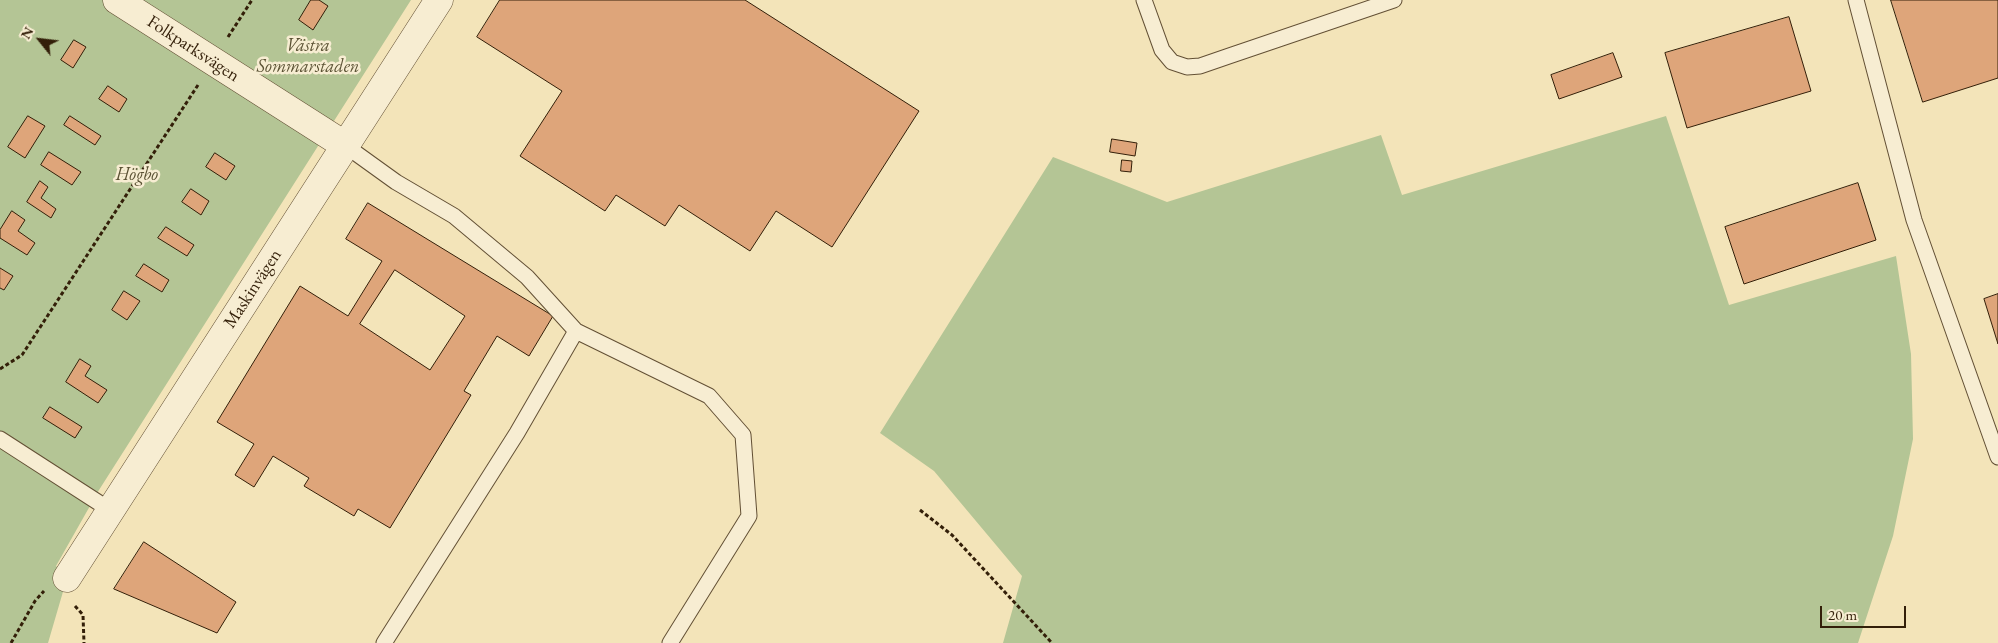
<!DOCTYPE html>
<meta charset="utf-8">
<style>
body{margin:0}
#map{position:relative;width:1998px;height:643px;overflow:hidden;background:#f3e4b9;font-family:"EB Garamond",serif}
canvas{display:block}
.north{position:absolute;left:15px;top:15px;width:50px;height:50px;-webkit-text-stroke:4px #f7edd2;paint-order:stroke;rotate:299deg;font-size:14px;font-weight:700;line-height:20px;text-align:center;color:#331f09}
.north::after{content:'';display:block;margin:auto;width:18px;height:22px;background:#331f09;clip-path:polygon(50% 0,100% 100%,50% 72%,0 100%)}
.scale{position:absolute;left:1820px;top:606px;width:86px;height:22px;box-sizing:border-box;border:2px solid #331f09;border-top:0;padding-left:6px;font-size:15px;line-height:18px;white-space:nowrap;color:#331f09;-webkit-text-stroke:4px #f7edd2;paint-order:stroke}
</style>
<div id="map">
<canvas width="1998" height="643"></canvas>
<div class="north">N</div>
<div class="scale">20 m</div>
</div>
<script>
const ctx = document.querySelector('canvas').getContext('2d');
ctx.lineJoin = 'round';
function paint(path, color) { ctx.fillStyle = color; ctx.fill(path, 'evenodd'); }
function strokePath(path, color, width, dash) { ctx.strokeStyle = color; ctx.lineWidth = width; ctx.lineCap = dash ? 'butt' : 'round'; ctx.setLineDash(dash || []); ctx.stroke(path); }
function drawText(font, color, halo, rows, align = 'center') {
  ctx.font = font + ' "EB Garamond",serif'; ctx.lineWidth = 5; ctx.setLineDash([]); ctx.textBaseline = 'middle'; ctx.strokeStyle = halo; ctx.fillStyle = color; for (const [text, x, y, turn = 0] of rows) {
    ctx.save(); ctx.translate(x, y); ctx.rotate((+turn || 0) * Math.PI / 180); ctx.textAlign = isNaN(turn) ? turn : align; if (halo) ctx.strokeText(text, 0, 0); ctx.fillText(text, 0, 0); ctx.restore();
  }
}
paint(new Path2D(`
 M0 0H411L99 490 56 566 67 578 48 643H0Z
 M1666 116 1729 305 1896 256 1911 354 1913 439 1893 536 1858 643H1003L1022 576 934 471 880 433 1053 157 1167 202 1381 135 1402 195Z`), '#b4c595');
const building = new Path2D(`
 M311 0H319L328 6 313 30 299 20Z
 M500 0H745L919 111 832 247 776 211 750 251 679 205 665 226 616 195 605 211 520 156 562 91 477 37Z
 M1891 0H1998V78L1923 102Z
 M1789 17 1811 91 1687 128 1665 53Z
 M74 40 86 47 73 68 61 60Z
 M1613 53 1622 77 1559 99 1551 75Z
 M108 86 127 99 119 112 99 99Z
 M28 116 45 126 25 158 8 147Z
 M70 116 101 136 95 145 64 125Z
 M1112 139 1137 143 1135 156 1110 152Z
 M49 152 81 172 72 185 41 165Z
 M215 153 235 166 226 180 206 167Z
 M1122 160 1132 161 1131 172 1121 171Z
 M40 181 48 187 41 198 56 209 51 218 27 202Z
 M1858 183 1876 240 1744 284 1725 227Z
 M191 189 209 201 201 215 182 202Z
 M368 203 553 316 529 356 497 336 464 391 471 395 390 528 358 509 354 516 304 486 309 478 273 456 254 487 235 475 254 444 217 422 300 286 348 316 382 261 346 239ZM395 270 465 316 430 370 360 324Z
 M12 211 25 220 18 231 35 243 27 255 0 238V230Z
 M166 227 194 245 187 256 158 238Z
 M144 264 169 280 162 292 136 276Z
 M0 268 13 276 4 290 0 288Z
 M124 291 140 301 127 320 112 310Z
 M1998 294V344L1984 299Z
 M80 359 91 366 85 376 107 390 98 403 66 382Z
 M50 407 82 427 75 438 43 418Z
 M144 542 236 602 217 633 114 589Z`);
paint(building, '#dea57a');
strokePath(building, '#331f09', 1);
const service = new Path2D(`
 M1144 0 1162 50 1172 62 1187 67 1200 66 1229 56 1394 0
 M1856 0 1914 220 1998 457
 M346 146 396 182 454 216 527 277 576 331 709 396 743 435 749 516 670 643
 M0 439 110 510
 M384 643 517 433 576 331`);
const minor = new Path2D(`
 M117 0 346 146
 M67 578 439 0`);
strokePath(service, '#635035', 17);
strokePath(minor, '#635035', 29);
strokePath(new Path2D(`
 M228 37 252 0
 M0 369 22 355 198 85
 M920 510 952 535 1052 643
 M75 606 83 615 84 643
 M11 643 35 601 44 591`), '#331f09', 3, [4, 2.5]);
strokePath(service, '#f7edd2', 15);
strokePath(minor, '#f7edd2', 28);
drawText('italic 18px', '#5a5133', '#f7edd2', [
 ["Västra",308,46],
 ["Sommarstaden",308,67],
 ["Högbo",137,175]
]);
drawText('18px', '#331f09', '#f7edd2', [
 ["Folkparksvägen",193,49,33],
 ["Maskinvägen",253,289,-57]
]);
</script>
